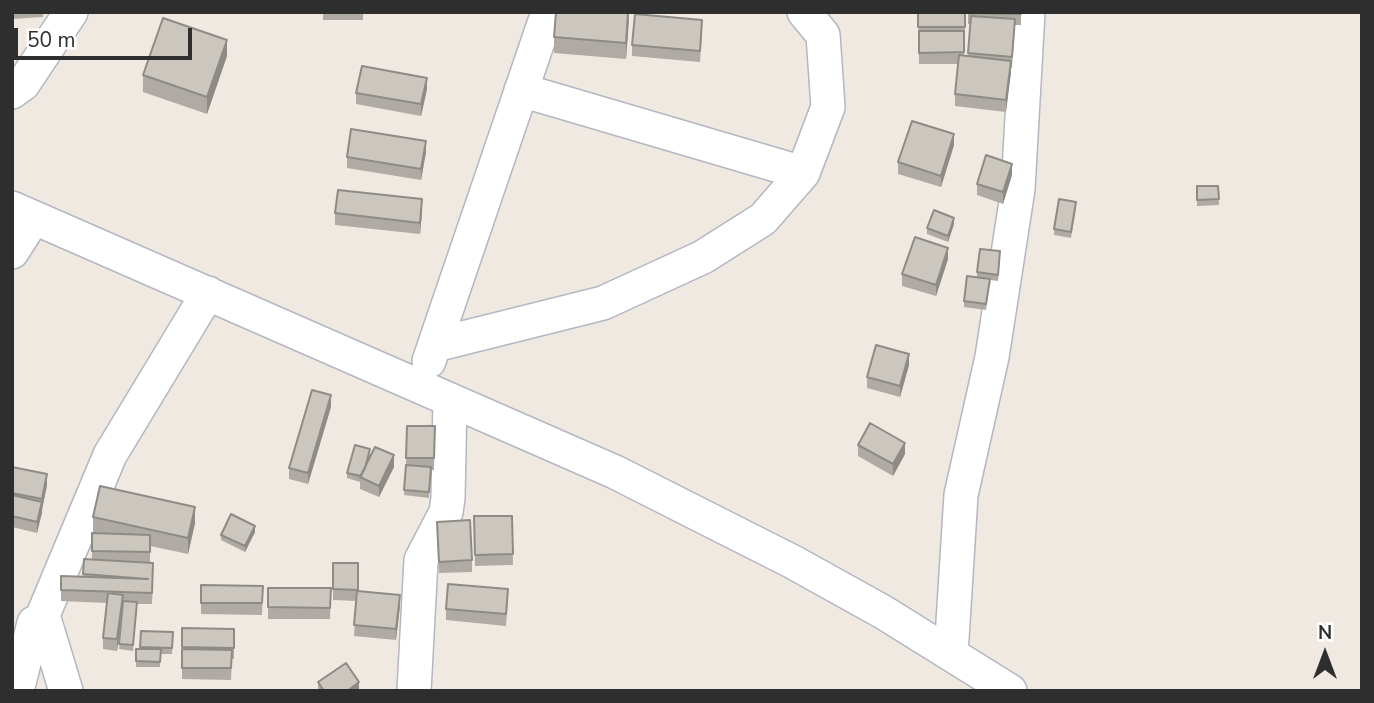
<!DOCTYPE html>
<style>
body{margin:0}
#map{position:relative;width:1374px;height:703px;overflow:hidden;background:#efe9e1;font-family:"Nunito Sans",sans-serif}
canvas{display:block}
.frame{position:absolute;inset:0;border:14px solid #2e2e2e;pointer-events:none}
.north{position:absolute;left:1290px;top:619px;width:70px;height:70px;-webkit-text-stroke:5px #fff;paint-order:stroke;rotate:0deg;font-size:19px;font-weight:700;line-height:28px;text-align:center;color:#2e2e2e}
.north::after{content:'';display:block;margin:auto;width:24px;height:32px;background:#2e2e2e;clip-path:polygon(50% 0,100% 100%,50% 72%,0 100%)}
.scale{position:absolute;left:14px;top:28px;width:178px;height:32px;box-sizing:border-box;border:4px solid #2e2e2e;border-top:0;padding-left:9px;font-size:21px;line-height:24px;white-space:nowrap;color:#2e2e2e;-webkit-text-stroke:5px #fff;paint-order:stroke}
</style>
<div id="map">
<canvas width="1374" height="703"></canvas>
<div class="frame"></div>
<div class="north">N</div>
<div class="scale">50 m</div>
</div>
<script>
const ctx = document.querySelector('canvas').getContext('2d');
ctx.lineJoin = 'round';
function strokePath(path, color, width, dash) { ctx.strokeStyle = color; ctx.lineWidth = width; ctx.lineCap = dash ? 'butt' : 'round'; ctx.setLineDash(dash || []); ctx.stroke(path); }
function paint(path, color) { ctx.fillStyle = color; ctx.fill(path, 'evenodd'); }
const minor = new Path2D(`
 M521 90 803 173
 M12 92 23 84 71 12
 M12 208 615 472 793 562 883 612 1010 691
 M12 252 33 219
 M435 345 603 303 703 257 763 219 803 173 828 107 823 35 804 12
 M429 361 548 12
 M951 654 961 495 992 357 1018 189 1028 12
 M17 691 34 623
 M66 691 43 615 110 455 208 293
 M414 691 421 560 446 512 448 498 450 400`);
strokePath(minor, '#b4b7c1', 36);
strokePath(minor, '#fff', 33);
paint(new Path2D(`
 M12 12H43V17L12 19Z
 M323 12H363V20H323Z
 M629 12 626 59 554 53V37Z
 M918 12H965V38H964V56H968L970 24H968V12H1021V25H1015L1012 68H1011L1006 112 955 106V94L958 64H919Z
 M702 32 700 62 632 56V45Z
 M227 56 207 114 143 92V75Z
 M427 89 421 116 356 104V93Z
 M954 145 941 187 898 174V162Z
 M426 152 421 180 347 168V157Z
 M1012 175 1003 204 977 195V184Z
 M1197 186H1218L1219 205 1197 206Z
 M1076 208 1071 238 1054 235V229Z
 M422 211 420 234 335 225V213Z
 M954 224 948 242 927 234V228Z
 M1000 257 998 281 990 280 986 310 964 307V301L977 278V272Z
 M948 259 936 296 902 286V274Z
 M909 365 900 397 867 388V377Z
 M331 407 308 484 289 479V468Z
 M407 426H435L434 470H431L429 498 404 495 406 465Z
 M858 445 905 454 893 476 858 456Z
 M370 454 368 461 394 467 379 497 360 489V482L347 478V473Z
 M12 467 47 485 37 533 12 527Z
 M474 516H512L513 565 475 566Z
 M93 517 195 523 188 554 150 546V563L153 574 152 604H137L133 651 119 649 123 603 117 651 103 649V638L107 603 61 601V576L83 577 84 559H92V533L96 534 93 533Z
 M255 532 245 552 221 540V535Z
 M437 533 472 560V572L439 573Z
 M333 563H358V591L400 606 396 640 354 636 356 601 333 600Z
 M201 585 263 586 262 615 201 614Z
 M268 588H331L330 619H268Z
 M508 600 506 626 446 620V609Z
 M182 628 234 629V659H232L231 680 182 679Z
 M141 631 173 632 172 654H160V667H136V649H140Z
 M318 682 359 691H318Z`), '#afaba4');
paint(new Path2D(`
 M628 12 629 21 626 59V43Z
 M227 40V56L207 114V97Z
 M1011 61V73L1006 112V100Z
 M427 78V89L421 116V104Z
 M954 134V145L941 187V176Z
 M426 141V152L421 180V169Z
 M1012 164V175L1003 204V192Z
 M422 199V211L420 234V223Z
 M954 218V224L948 242V236Z
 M948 248V259L936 296V285Z
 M909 354V365L900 397V386Z
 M331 395V407L308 484V473Z
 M905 443V454L893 476V464Z
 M394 455V467L379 497V486Z
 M47 474V485L42 510V499Z
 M42 502V513L37 533V522Z
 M195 507V523L188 554V538Z
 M255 526V532L245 552V546Z
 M123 595V606L117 651V639Z
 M400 595V606L396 640V629Z
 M359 682V691H347Z`), '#8e8b86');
const building = new Path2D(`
 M556 12H628L626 43 554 37Z
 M918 12H965V27H918Z
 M968 12H1021V14L968 13Z
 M635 14 702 20 700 51 632 45Z
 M971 16 1015 19 1012 57 968 53Z
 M163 18 227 40 207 97 143 75Z
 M919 31H964V52L919 53Z
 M959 55 1011 61 1006 100 955 94Z
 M362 66 427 78 421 104 356 93Z
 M912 121 954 134 941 176 898 162Z
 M351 129 426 141 421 169 347 157Z
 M986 155 1012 164 1003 192 977 184Z
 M1197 186H1218L1219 199 1197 200Z
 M338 190 422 199 420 223 335 213Z
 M1059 199 1076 202 1071 232 1054 229Z
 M934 210 954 218 948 236 927 228Z
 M915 237 948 248 936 285 902 274Z
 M980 249 1000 251 998 275 977 272Z
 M967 276 990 279 986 304 964 301Z
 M876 345 909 354 900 386 867 377Z
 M312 390 331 395 308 473 289 468Z
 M870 423 905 443 893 464 858 445Z
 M407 426H435L434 458H406Z
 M355 445 370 449 365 468 361 476 347 473Z
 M375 447 394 455 379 486 360 477Z
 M406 465 431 467 429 492 404 490Z
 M12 467 47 474 42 499 12 493Z
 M100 486 195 507 188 538 93 517Z
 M12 495 42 502 37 522 12 516Z
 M231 514 255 526 245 546 221 535Z
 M474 516H512L513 554 475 555Z
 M470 520 472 560 439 562 437 522Z
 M92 533 150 535V552L92 551Z
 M84 559 153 563 152 593 61 590V576L148 579 83 574Z
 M333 563H358V590L333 589Z
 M448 584 508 589 506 614 446 609Z
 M201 585 263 586 262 603H201Z
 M268 588H331L330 608 268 607Z
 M357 591 400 595 396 629 354 625Z
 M108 593 123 595 117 639 103 638Z
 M123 601 137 602 133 645 119 644Z
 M182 628 234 629V648L182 647Z
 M141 631 173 632 172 648 140 647Z
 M136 649H161L160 662 136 661Z
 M182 649 232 650 231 668H182Z
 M346 663 359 682 347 691H324L318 682Z`);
paint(building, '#cbc7bf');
strokePath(building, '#8e8b86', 2);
</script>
